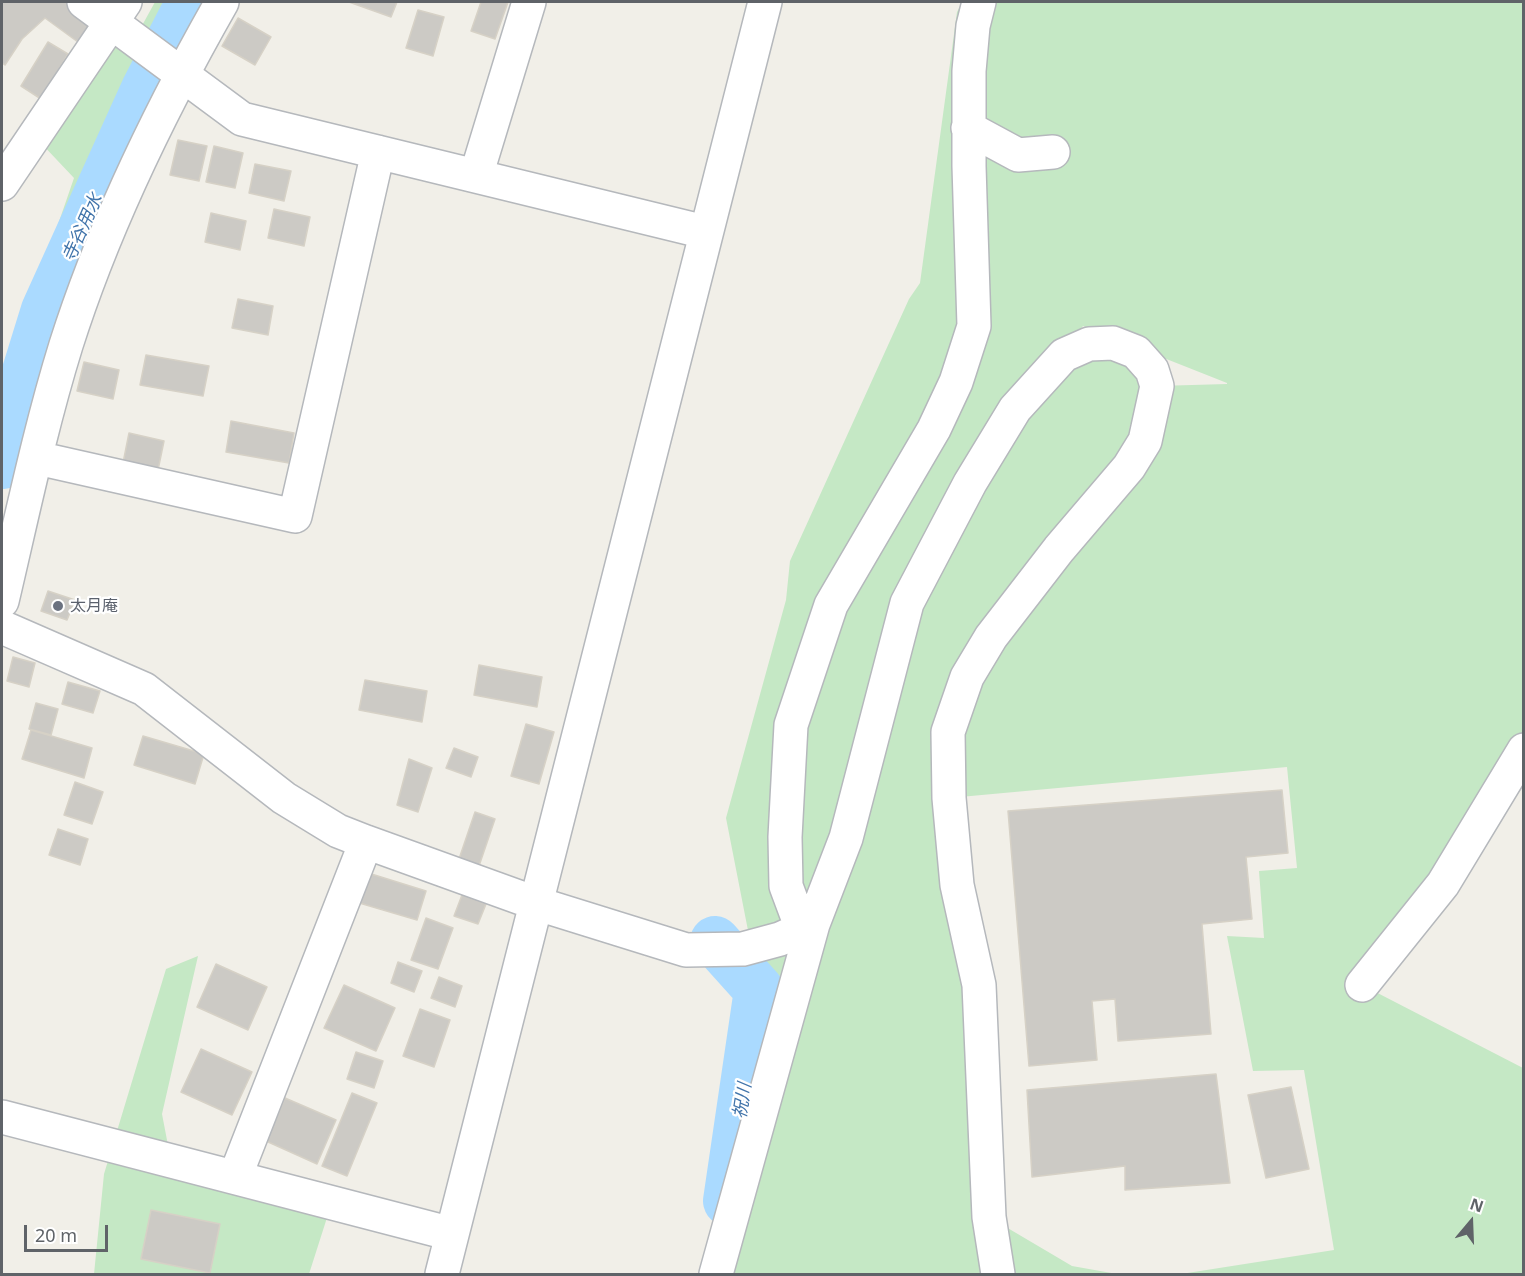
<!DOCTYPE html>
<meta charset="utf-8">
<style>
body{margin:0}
#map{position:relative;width:1525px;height:1276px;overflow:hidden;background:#f1efe8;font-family:"Noto Sans",sans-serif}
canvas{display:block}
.frame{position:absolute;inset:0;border:3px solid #5f6368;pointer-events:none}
.north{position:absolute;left:1441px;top:1192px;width:60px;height:60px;-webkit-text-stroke:4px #fff;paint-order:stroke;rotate:19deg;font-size:16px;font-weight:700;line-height:24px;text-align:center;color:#5f6368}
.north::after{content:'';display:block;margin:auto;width:21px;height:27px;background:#5f6368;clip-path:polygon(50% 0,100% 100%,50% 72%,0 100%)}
.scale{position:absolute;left:24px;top:1225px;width:84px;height:27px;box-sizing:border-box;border:3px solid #5f6368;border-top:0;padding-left:8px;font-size:18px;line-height:21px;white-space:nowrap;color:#5f6368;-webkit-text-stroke:4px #fff;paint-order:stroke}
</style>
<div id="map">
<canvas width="1525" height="1276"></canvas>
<div class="frame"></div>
<div class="north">N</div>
<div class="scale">20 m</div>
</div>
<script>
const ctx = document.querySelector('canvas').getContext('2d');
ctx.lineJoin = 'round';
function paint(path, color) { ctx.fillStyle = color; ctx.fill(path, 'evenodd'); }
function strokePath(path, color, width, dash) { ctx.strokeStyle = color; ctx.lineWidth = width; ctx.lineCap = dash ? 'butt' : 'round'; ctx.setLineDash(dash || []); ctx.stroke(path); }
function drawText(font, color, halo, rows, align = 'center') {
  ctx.font = font + ' "Noto Sans","Noto Sans JP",sans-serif'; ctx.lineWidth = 4.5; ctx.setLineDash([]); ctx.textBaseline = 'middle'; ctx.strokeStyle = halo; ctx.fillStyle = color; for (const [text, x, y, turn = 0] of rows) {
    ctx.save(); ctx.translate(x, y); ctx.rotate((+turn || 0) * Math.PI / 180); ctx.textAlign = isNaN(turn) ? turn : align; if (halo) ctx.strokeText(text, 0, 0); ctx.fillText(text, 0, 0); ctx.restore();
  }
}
paint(new Path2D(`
 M155 2H206L178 55 24 431 2 427V387L74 178 39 141 116 26 139 31Z
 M962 2H1523V747L1362 985 1523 1068V1274H1181L1334 1250 1304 1070 1253 1071 1227 936 1264 938 1259 871 1297 868 1287 767 949 798 989 1217 1072 1266 1117 1274H710L726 1213 762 1002 726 818 786 600 790 561 909 299 920 283 957 12ZM1083 326 1227 383V384L1157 386 1129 429 1152 370 1089 344 1039 382Z
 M198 956 162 1114 171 1161 332 1202 309 1274H94L104 1174 166 969Z`), '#c5e8c5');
strokePath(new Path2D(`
 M2 464 16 407 46 310 146 89 191 2
 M715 941 759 990 728 1201`), '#aadaff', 50);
const building = new Path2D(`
 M2 2H77L104 19 82 45 45 18 22 39 5 65 2 63Z
 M349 2H397L391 17Z
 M481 2H508L495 39 471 31Z
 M418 10 444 17 433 56 406 48Z
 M238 18 271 37 255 65 222 46Z
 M48 42 68 54 41 99 21 86Z
 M178 140 207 146 199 181 170 175Z
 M214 146 243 153 235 188 206 182Z
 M255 164 291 171 284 201 249 193Z
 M274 209 310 217 304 246 268 238Z
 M211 213 246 221 240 250 205 242Z
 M238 299 273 306 268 335 232 328Z
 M146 355 209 366 203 396 140 385Z
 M84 362 119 370 113 399 77 391Z
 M231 421 294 433 289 463 226 452Z
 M129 433 164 441 158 470 123 463Z
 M48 591 75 600 67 620 41 611Z
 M13 657 35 663 29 687 7 681Z
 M479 665 542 677 537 707 474 695Z
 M365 680 427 691 422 722 359 710Z
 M68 682 100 691 93 713 62 704Z
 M36 703 58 709 51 735 29 729Z
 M526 724 554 732 539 784 511 776Z
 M31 730 92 748 84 778 22 759Z
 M143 736 204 754 195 784 134 765Z
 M454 748 478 757 471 777 446 768Z
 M409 759 432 768 418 812 397 805Z
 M75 782 103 792 92 824 64 815Z
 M1282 790 1288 853 1246 857 1252 919 1202 924 1211 1034 1118 1041 1115 999 1092 1001 1097 1060 1029 1066 1008 811Z
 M475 812 495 819 479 866 459 859Z
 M58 829 88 839 80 865 49 855Z
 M365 872 426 891 417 920 356 902Z
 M462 895 486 904 478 924 454 916Z
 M426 918 453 928 438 969 411 960Z
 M398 962 422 971 414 992 391 983Z
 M216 964 267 987 248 1030 197 1007Z
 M439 977 462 986 455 1007 431 998Z
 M344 985 395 1008 376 1051 324 1028Z
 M420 1009 450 1020 434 1067 403 1056Z
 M201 1049 252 1072 232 1115 181 1092Z
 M356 1052 383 1061 374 1088 347 1079Z
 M1216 1074 1230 1183 1125 1190V1166L1032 1177 1027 1090Z
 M1291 1087 1309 1169 1266 1178 1248 1095Z
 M352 1093 377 1103 347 1176 322 1166Z
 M285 1098 336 1120 317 1164 266 1141Z
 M151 1210 220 1224 210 1273 141 1259Z`);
paint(building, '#cccac5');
strokePath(building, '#d6d1c6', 1.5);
const minor = new Path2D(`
 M84 2 242 119 705 232
 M968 128 1018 155 1053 152
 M476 176 529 2
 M2 184 125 2
 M37 458 295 516 378 152
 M2 601C22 516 40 429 66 345 104 225 160 111 222 2
 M2 627 144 689 284 798 338 831 366 842 535 903 686 950 743 949 780 939 813 924
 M802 929 786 886 785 837 791 725 831 605 934 429 956 382 974 326 969 166V71L973 26 979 2
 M1362 985 1443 884 1524 750
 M2 1117 452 1234
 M235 1177 366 842
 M442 1274 765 2
 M716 1274 813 924 846 838 907 603 970 483 1015 409 1064 355 1089 344 1113 343 1136 352 1152 370 1157 386 1145 441 1129 467 1059 549 991 637 967 677 948 732 949 798 957 885 979 985 989 1217 998 1274`);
strokePath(minor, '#b5b8bc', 36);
strokePath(minor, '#fff', 33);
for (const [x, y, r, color] of [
 [58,606,6,"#6b7280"]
]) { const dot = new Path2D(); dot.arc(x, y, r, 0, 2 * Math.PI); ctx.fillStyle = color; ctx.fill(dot); strokePath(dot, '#fff', 2); }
drawText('16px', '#5b616d', '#fff', [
 ["太月庵",70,606]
], 'left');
drawText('italic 18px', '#4174aa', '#fff', [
 ["寺谷用水",83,228,-66],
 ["祝川",743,1101,-81]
]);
</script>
